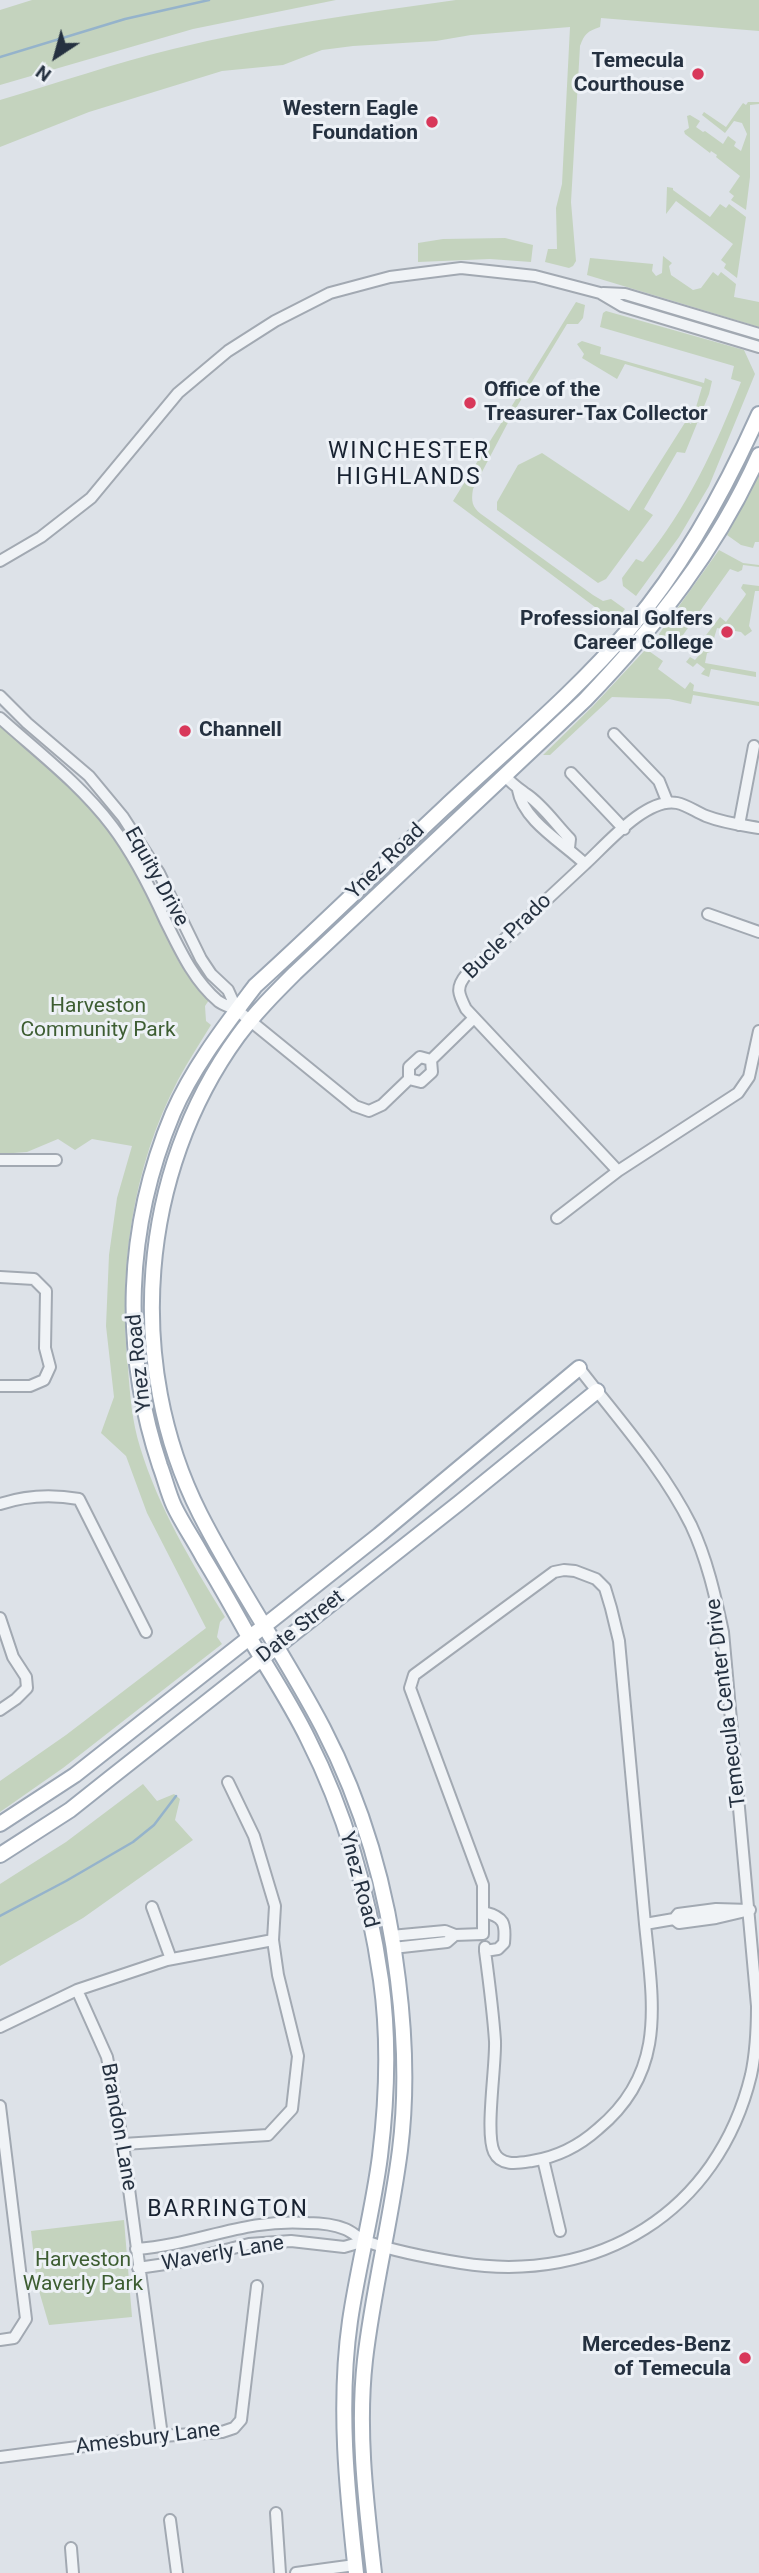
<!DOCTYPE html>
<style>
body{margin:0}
#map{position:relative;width:759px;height:2573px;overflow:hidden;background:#dde2e8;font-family:Roboto,sans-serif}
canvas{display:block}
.north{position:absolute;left:21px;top:21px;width:70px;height:70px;-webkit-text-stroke:5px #edf1f6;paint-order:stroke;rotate:216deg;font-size:19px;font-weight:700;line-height:28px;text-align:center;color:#253140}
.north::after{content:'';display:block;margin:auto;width:24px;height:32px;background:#253140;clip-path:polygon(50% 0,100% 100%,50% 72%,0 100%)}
</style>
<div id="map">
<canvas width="759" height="2573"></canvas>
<div class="north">N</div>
</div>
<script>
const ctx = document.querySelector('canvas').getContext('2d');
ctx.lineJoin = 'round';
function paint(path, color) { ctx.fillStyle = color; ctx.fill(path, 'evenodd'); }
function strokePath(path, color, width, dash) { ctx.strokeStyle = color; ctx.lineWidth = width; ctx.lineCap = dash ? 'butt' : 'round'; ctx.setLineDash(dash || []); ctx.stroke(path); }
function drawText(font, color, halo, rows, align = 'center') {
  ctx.font = font + ' Roboto,sans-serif'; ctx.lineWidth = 6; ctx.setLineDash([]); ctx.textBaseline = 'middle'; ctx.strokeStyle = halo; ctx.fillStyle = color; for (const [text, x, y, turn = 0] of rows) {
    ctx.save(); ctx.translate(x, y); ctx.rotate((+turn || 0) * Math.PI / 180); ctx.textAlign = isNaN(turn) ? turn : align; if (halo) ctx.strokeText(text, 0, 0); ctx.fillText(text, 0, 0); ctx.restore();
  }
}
paint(new Path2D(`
 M32 0H336L193 29 0 85V10Z
 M456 0H759V31L601 18 600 27C588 31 584 34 580 46L571 202 576 261 573 266 569 268 545 262 548 249H557L556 208 562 184 570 27 471 35 436 41 353 46 322 50 283 65 222 71 89 112 0 147V100C58 83 115 63 173 49 267 26 361 13 456 0Z
 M748 102H759V104L750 105V177L746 210 731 200 734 196 729 192 740 176 716 157 717 155 711 151 710 153 685 134 684 131 689 128 687 116 690 115 700 121 696 127 703 132 705 131 723 144 728 136 736 142 734 146 741 151 747 134 742 123 734 121 725 133 702 115 704 112 726 127 743 103 746 105Z
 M667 187 673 188V190L710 217 720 204 726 208 729 204 746 217 737 278 724 268 726 264 721 260 733 244 676 201 666 214Z
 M505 238 533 245 531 262 490 259 418 262V243L443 239Z
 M663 256 672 263 669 266 671 275 693 290 701 288 713 272 718 276 721 272 736 284 734 297 759 302V327L587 275 590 258 653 264 652 271 656 276 662 273Z
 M576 302 585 305 583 318 578 324H567L513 413 473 489C471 501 472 507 481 514L593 595 603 601 611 599 625 609 615 622 453 501Z
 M606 311 744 350 755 374 709 486 679 537 636 596 623 586 622 578 636 559 643 562C687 509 716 446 741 382L731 379 734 366 600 327 603 313Z
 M582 341 601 347 600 354 704 383 705 378 712 381 709 394 685 453 677 452 644 509 653 515 606 579 598 583 497 510V502L518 465 542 453 629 511 686 421 691 424 702 387 625 364 617 379 582 358 584 354 577 344Z
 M759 474V542H755L753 548 741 545 727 535Z
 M719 550 743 563 759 565V567L743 565 742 570 738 572 730 569 673 649 660 639 659 634Z
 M743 584 759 586V591H755L749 626 752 631 745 636 741 632 717 628 710 652 707 653 705 663 756 672V677L711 669 709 677 701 674 705 669 697 663 693 667 686 662 690 657 695 660 709 643 703 639 720 617 726 622 745 596 746 594 741 588Z
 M646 649 663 661 658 669 685 689 690 682 694 685 693 691 759 702V706L693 695 691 704 669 699 612 697 550 755H543L593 706Z
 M0 725 59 775 107 826 139 877 179 962 190 979 209 1000 205 1006 206 1021 211 1025C200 1043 188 1061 178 1080 132 1168 118 1270 128 1368 130 1395 132 1421 140 1447 159 1509 192 1563 225 1617L220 1622 217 1637 222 1644 63 1768 0 1812V1781L66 1735 206 1628 147 1513 126 1456 101 1433 114 1397 106 1326 109 1255 117 1198 132 1146 92 1139 75 1150 58 1139 27 1152 0 1154Z
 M143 1784 157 1801 174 1794 180 1799 175 1820 193 1840 83 1918 0 1966V1884L66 1842Z
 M124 2220 132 2317 49 2325 37 2284 31 2231Z`), '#c4d3be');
strokePath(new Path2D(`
 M0 57 125 19 209 0
 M0 1916 66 1881 133 1842 154 1825 176 1796`), '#95b3cb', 2.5);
const minor = new Path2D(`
 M603 293 625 294 759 334
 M0 561 41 537 91 498 178 393 228 351 275 321 330 293 390 277 461 268 535 276 600 293 622 306 759 347
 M0 696 27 723 89 776 123 817 159 873 201 959 211 974 228 990 237 1010
 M0 718C39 753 80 784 112 826 134 855 150 887 165 920 179 948 193 980 218 1001 223 1005 231 1007 237 1010L355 1106 369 1111 382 1105 409 1079V1067L420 1057 431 1060 474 1018
 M614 734 659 781 667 801
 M571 773 624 829
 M505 776C512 784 518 788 526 794 543 805 556 825 570 839L569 848
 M518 790C523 821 565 844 585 864 606 845 646 797 677 803 687 805 696 812 706 816 724 823 741 825 759 828
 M739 825 754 746
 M585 864 466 975C455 988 459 995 466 1009L618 1171
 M708 914 759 932
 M409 1079 421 1082 432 1072 431 1060
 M0 1160H56
 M557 1218 618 1171 738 1093 749 1077 759 1031
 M0 1277 34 1279 46 1291 45 1348 50 1367 44 1380 30 1386H0
 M0 1504C27 1495 51 1494 79 1499L146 1632
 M0 1618 13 1657 26 1677 27 1688 16 1699 0 1710
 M152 1907 171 1959
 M484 1912C504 1917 506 1923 504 1943L498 1949 485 1951V1947
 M391 1936 445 1931 455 1935 483 1934V1885L410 1688 414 1675 554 1572 564 1570 575 1571 596 1579 605 1588 611 1608 619 1641 645 1924 674 1919 679 1923 716 1918 750 1910 716 1909 678 1914 674 1919
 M393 1948 447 1942 455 1935
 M485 1951C489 1981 493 2011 495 2041 496 2066 485 2133 494 2152 501 2167 519 2163 532 2161 557 2157 579 2146 598 2129 667 2072 653 2004 645 1924
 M77 1990 107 2057 123 2144 162 2436
 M0 2027 77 1990 167 1960 273 1940
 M0 2106 26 2319 14 2338 0 2340
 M123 2144 268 2135 292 2109 298 2056 278 1975 273 1940 275 1906 254 1836 228 1782
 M543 2159 560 2231
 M136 2249C197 2245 244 2218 308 2223 319 2223 335 2225 345 2229 353 2232 359 2239 368 2242 397 2252 430 2258 461 2263 598 2285 718 2212 751 2075 756 2052 757 2029 757 2006L723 1632C715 1595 707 1559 691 1525 662 1467 618 1419 579 1368
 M138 2268 179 2262 249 2244 291 2241 344 2247 365 2241
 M0 2457 162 2436 222 2432 234 2428 241 2420 257 2286
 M276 2513 280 2573
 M170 2520 177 2573
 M71 2548 73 2573
 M296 2573 355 2565`);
const major = new Path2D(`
 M0 1824 75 1775 282 1612 379 1535 579 1368
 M0 1855 70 1810 109 1779 459 1503 597 1391
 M356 2573C347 2490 338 2405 350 2321 358 2266 373 2211 380 2156 387 2099 389 2037 381 1980 369 1897 346 1814 308 1739 291 1704 269 1671 249 1637 234 1610 219 1583 203 1557 194 1540 182 1523 174 1506 168 1493 165 1479 160 1466 121 1349 125 1227 173 1113 193 1067 225 1026 255 986 319 928 381 867 444 808 507 749 575 693 631 627 685 563 725 490 759 414
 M374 2573C366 2502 357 2431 365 2360 373 2290 391 2221 400 2150 407 2094 405 2036 398 1980 388 1893 363 1805 323 1728 285 1655 237 1587 200 1514 124 1364 139 1172 238 1036 255 1013 275 993 295 973L585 700C656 626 717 549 759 455`);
strokePath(minor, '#a2a9b2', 14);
strokePath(major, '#9ca7b5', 18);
strokePath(minor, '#f0f3f6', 10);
strokePath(major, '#fff', 14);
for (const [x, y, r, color] of [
 [698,74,7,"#d8385a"],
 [432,122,7,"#d8385a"],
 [470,403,7,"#d8385a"],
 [727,632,7,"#d8385a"],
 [185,731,7,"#d8385a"],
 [745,2358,7,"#d8385a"]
]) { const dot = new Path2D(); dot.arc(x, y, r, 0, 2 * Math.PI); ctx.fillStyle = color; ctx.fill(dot); strokePath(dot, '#edf1f6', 2.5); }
drawText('bold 21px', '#253140', '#edf1f6', [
 ["Temecula",684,62],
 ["Courthouse",684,86],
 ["Western Eagle",418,110],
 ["Foundation",418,134],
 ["Office of the",484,391,"left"],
 ["Treasurer-Tax Collector",484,415,"left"],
 ["Professional Golfers",713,620],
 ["Career College",713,644],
 ["Channell",199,731,"left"],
 ["Mercedes-Benz",731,2346],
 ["of Temecula",731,2370]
], 'right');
drawText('21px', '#253140', '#edf1f6', [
 ["Ynez Road",386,862,-44],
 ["Equity Drive",156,877,61],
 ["Bucle Prado",508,937,-44],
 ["Ynez Road",140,1363,-96],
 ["Date Street",301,1627,-38],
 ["Temecula Center Drive",727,1703,-97],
 ["Ynez Road",358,1880,75],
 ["Brandon Lane",118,2127,80],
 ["Waverly Lane",223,2254,-10],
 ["Amesbury Lane",148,2439,-7]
]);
drawText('21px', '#3d5d32', '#edf1f6', [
 ["Harveston",98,1007],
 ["Community Park",98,1031],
 ["Harveston",83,2261],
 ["Waverly Park",83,2285]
]);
ctx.letterSpacing = '2px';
drawText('23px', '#182231', '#edf1f6', [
 ["WINCHESTER",409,452],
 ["HIGHLANDS",409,478],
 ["BARRINGTON",228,2210]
]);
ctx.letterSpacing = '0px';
</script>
